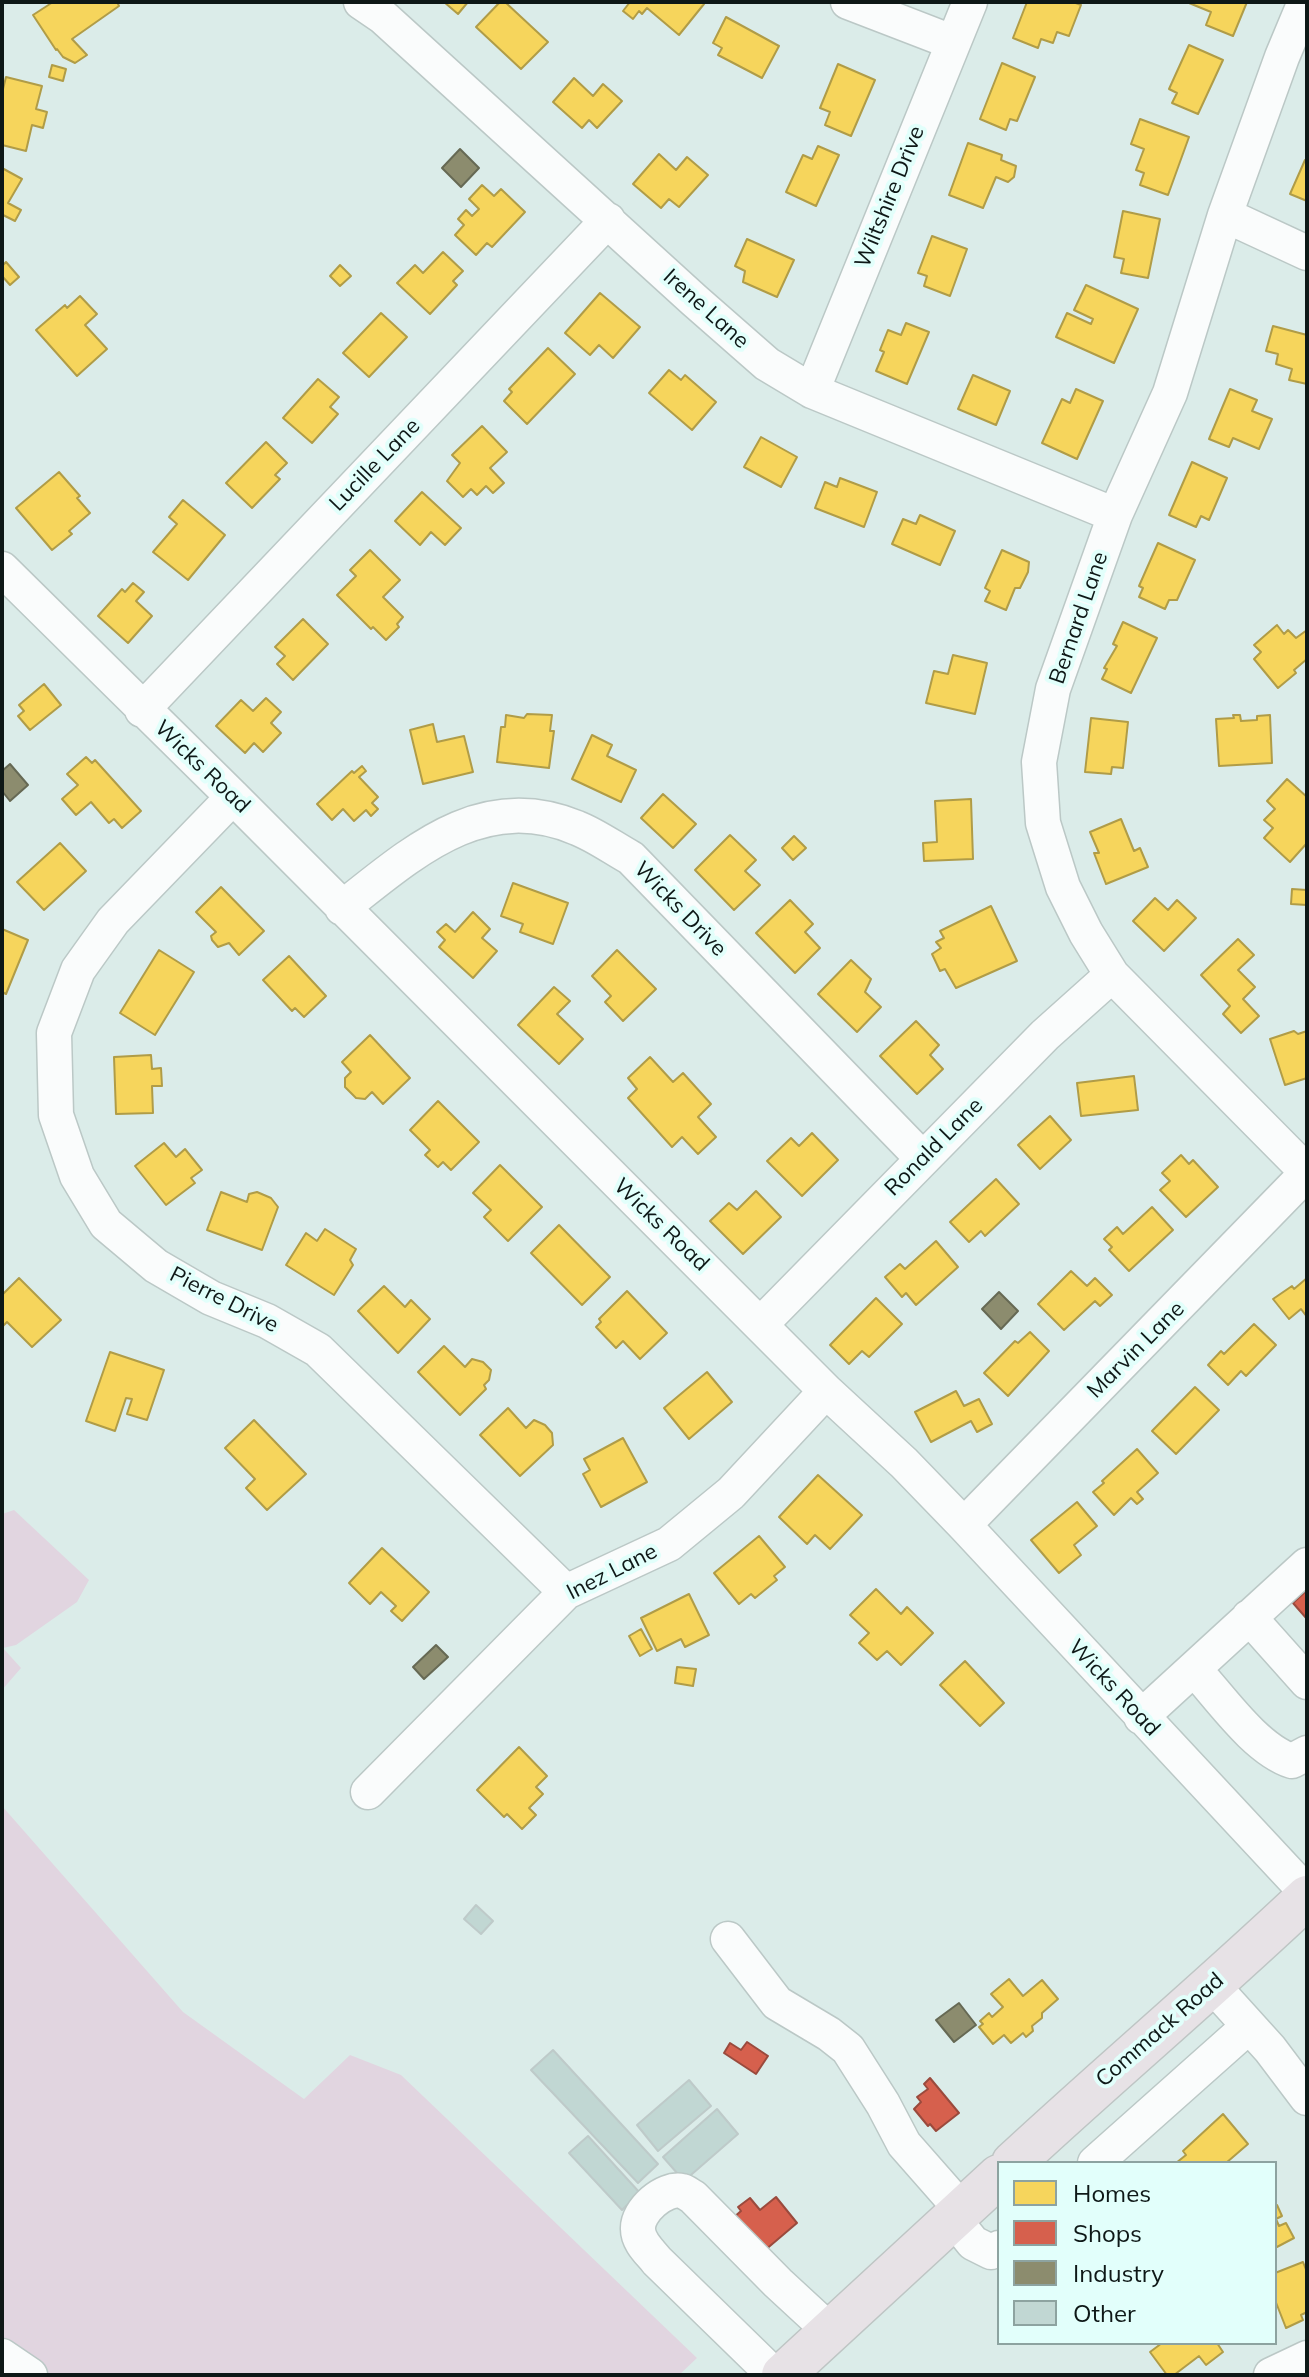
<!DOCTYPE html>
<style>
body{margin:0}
#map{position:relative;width:1309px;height:2377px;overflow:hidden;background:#dbece9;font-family:Mulish,sans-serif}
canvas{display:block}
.frame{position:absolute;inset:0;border:4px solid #0e1817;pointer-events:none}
.legend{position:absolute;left:997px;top:2161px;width:280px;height:184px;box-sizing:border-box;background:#e2fffb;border:2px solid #8da3a0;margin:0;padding:10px 14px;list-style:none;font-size:24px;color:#0e1817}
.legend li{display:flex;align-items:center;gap:16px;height:40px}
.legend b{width:40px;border:2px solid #8da3a0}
</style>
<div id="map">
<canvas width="1309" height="2377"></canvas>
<div class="frame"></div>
<ul class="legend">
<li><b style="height:22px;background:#f6d55c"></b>Homes</li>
<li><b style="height:22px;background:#d6604d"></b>Shops</li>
<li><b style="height:22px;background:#8c8c6e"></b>Industry</li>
<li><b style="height:22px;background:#c1d7d3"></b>Other</li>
</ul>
</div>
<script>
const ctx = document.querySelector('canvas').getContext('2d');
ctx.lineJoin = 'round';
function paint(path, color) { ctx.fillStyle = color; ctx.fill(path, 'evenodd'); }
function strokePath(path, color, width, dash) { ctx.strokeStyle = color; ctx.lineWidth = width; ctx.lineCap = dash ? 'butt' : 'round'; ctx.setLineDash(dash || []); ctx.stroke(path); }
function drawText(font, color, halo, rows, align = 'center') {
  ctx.font = font + ' Mulish,sans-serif'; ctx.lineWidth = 8; ctx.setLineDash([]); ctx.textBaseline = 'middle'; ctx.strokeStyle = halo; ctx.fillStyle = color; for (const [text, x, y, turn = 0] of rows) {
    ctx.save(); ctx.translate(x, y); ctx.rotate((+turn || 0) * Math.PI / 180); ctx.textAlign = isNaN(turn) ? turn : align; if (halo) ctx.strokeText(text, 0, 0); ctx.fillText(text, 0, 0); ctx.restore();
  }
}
paint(new Path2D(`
 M14 1510 89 1580 77 1602 16 1645 3 1648 21 1668 2 1690V1514Z
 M2 1806 183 2012 304 2099 350 2055 401 2075 697 2358 679 2375H2Z`), '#e1d5e0');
const homes = new Path2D(`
 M53 2H117L119 6 72 39 87 55 75 63 63 57 57 49 56 50 33 15Z
 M444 2H468L458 14Z
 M500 2H505L548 42 521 69 476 27Z
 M630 2H702L704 4 679 35 647 8 642 14 639 11 633 19 623 11Z
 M1027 2H1073L1081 5 1069 36 1057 32 1053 43 1041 39 1038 48 1013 38Z
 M1247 2 1233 36 1206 25 1211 12 1189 3Z
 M726 17 779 46 762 78 718 55 722 48 713 43Z
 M1189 45 1223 60 1198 114 1172 103 1177 93 1169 89Z
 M1002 63 1035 77 1017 121 1010 119 1006 130 980 119Z
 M838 64 875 80 851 136 825 125 830 112 820 108Z
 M52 65 66 69 63 81 49 77Z
 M6 77 42 86 36 109 47 112 43 128 32 125 26 151 2 145V93Z
 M574 78 593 96 603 84 622 101 597 128 589 120 582 128 553 102Z
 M1140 119 1189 137 1168 195 1140 185 1144 173 1136 170 1144 149 1131 144Z
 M968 143 1002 155 1001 160 1016 166 1014 177 1008 182 996 177 983 208 949 195Z
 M818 146 839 155 816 206 786 192 803 155 812 159Z
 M659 154 676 170 687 157 708 175 679 207 669 199 661 208 633 184Z
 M1305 160 1307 161V201L1290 194Z
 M2 168 22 179 8 203 21 210 15 221 3 215 2 217Z
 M482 185 494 196 501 189 525 212 492 247 487 243 476 255 455 235 464 225 458 219 466 210 472 216 479 209 469 199Z
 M1123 211 1160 219 1148 278 1121 273 1124 259 1114 257Z
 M932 236 967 249 950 296 924 286 927 276 918 273Z
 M747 239 794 260 777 297 743 282 745 271 735 266Z
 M443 252 463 271 453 281 457 285 430 314 397 283 415 265 423 273Z
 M6 262 19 277 10 285 2 276V266Z
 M340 265 351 276 340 286 330 276Z
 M1086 285 1138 309 1114 363 1056 337 1067 313 1091 324 1093 319 1074 310Z
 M600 293 640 327 613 358 599 345 590 355 565 333Z
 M80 296 97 314 85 325 107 349 77 376 36 330 65 305 67 308Z
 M381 313 407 337 369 377 343 353Z
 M906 323 929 332 907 384 876 371 884 352 880 350 888 330 901 335Z
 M1273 326 1307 335V384L1289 380 1292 369 1276 364 1278 354 1266 351Z
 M548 348 575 374 527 424 504 401 512 392 509 389Z
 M669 370 681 380 685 375 716 402 692 430 649 393Z
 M973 375 1010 391 996 425 958 409Z
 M318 379 339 397 330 407 338 414 312 443 283 418Z
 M1076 389 1103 401 1077 459 1042 443 1062 399 1070 403Z
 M1230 389 1257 400 1252 411 1272 419 1259 449 1233 438 1229 447 1209 439Z
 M482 426 507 452 490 468 504 483 493 493 486 486 477 495 471 489 463 497 447 481 460 463 452 455Z
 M761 437 797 457 781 487 744 467Z
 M266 442 287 463 275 475 280 479 252 508 226 483Z
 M1192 462 1227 478 1209 520 1201 516 1196 527 1169 515Z
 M59 472 80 496 77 498 90 513 69 531 72 534 52 550 16 508Z
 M840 478 877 492 864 527 815 508 825 482 837 487Z
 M422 492 461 528 445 545 431 532 420 545 395 521Z
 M183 500 225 535 188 580 153 552 177 524 169 517Z
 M920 515 955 531 940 565 892 544 903 519 916 524Z
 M1158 543 1195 560 1177 600H1169L1165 609 1139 597 1143 588 1139 586Z
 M370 550 400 580 383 597 403 617 397 624 399 627 386 640 373 627 371 629 337 595 356 576 350 570Z
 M1002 550 1029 562 1028 572 1020 588H1015L1006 610 985 601 990 591 985 588Z
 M133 583 144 592 136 601 152 616 128 643 98 616 122 589 125 592Z
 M303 619 328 644 293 680 277 664 285 656 275 647Z
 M1123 622 1157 638 1131 693 1102 679 1107 669 1104 668 1117 646 1113 644Z
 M1277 625 1284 634 1288 630 1296 638 1307 630V659L1294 670 1296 673 1278 688 1254 659 1261 652 1254 645Z
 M953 655 987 663 975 714 926 703 934 671 948 674Z
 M44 684 61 705 30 730 18 716 24 711 19 705Z
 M266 698 281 712 271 723 281 733 263 752 254 743 245 753 216 726 241 700 253 711Z
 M527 714 552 715 550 731H554L549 768 497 762 501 727H505L506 715 524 718Z
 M1233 715H1240L1241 721 1257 720V716L1270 715 1272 763 1219 766 1216 719 1234 718Z
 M1091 718 1128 722 1123 768 1112 767 1111 774 1085 772Z
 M433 724 437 742 464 736 473 772 423 784 410 730Z
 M592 735 612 745 607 756 636 770 621 802 572 779Z
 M86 757 92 763 95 760 141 811 122 828 114 819 109 823 91 802 76 815 62 799 78 785 67 774Z
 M362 766 366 771 359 777 378 797 372 803 378 809 371 816 366 810 354 821 343 809 332 820 317 804 352 771 354 773Z
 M1287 779 1307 797V843L1290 862 1264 838 1273 828 1264 820 1275 809 1267 801Z
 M663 794 696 824 673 848 641 818Z
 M971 799 973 859 924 861 923 843 937 842 935 801Z
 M1121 819 1134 851 1140 848 1148 867 1106 884 1094 853H1099L1090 832Z
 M730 835 756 860 745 871 760 885 734 910 695 870Z
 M794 836 806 848 793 860 782 848Z
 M60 843 86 871 44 910 17 882Z
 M513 883 568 903 553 944 520 932 523 924 501 916Z
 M221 887 264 931 239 955 229 943 218 947 212 940 211 936 216 932 196 912Z
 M1292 889 1307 890V905L1291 904Z
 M1155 898 1168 910 1177 900 1196 918 1164 951 1133 921Z
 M790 900 813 924 805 932 820 948 795 973 756 933Z
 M991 906 1017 961 956 988 945 969 940 971 932 954 941 948 936 942 944 938 940 931Z
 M473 912 490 929 482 938 497 951 473 978 439 947 445 940 437 932 446 924 455 932Z
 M2 929 28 940 6 994 2 992Z
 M1238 939 1254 955 1238 970 1255 987 1243 999 1259 1016 1241 1033 1223 1014 1230 1006 1201 975Z
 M159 950 194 972 155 1035 120 1013Z
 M617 950 656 989 623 1021 605 1002 611 996 592 976Z
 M289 956 326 996 304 1017 295 1008 292 1011 263 980Z
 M851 960 871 979 865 992 881 1007 857 1032 818 994Z
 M554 987 570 1001 557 1014 583 1039 559 1064 518 1025Z
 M916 1021 939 1045 930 1055 943 1069 917 1094 880 1056Z
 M1294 1031 1298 1034 1307 1031V1078L1285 1085 1270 1039Z
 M370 1035 410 1078 383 1104 372 1092 365 1099 356 1098 345 1087V1078L351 1072 342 1062Z
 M151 1055 152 1069 161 1068 162 1086H152L153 1113 116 1114 114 1057Z
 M650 1057 673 1082 683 1073 711 1104 698 1117 716 1137 698 1154 682 1137 672 1147 628 1098 637 1089 628 1078Z
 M1134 1076 1138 1110 1081 1116 1077 1083Z
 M438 1101 479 1142 451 1170 443 1162 438 1167 425 1155 430 1150 410 1130Z
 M1050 1116 1071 1140 1040 1169 1018 1145Z
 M812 1133 838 1160 802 1196 767 1161 791 1138 799 1146Z
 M164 1143 176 1157 185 1149 202 1170 191 1178 195 1183 166 1205 135 1166Z
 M1181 1155 1189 1164 1193 1160 1218 1187 1186 1217 1160 1190 1170 1181 1162 1173Z
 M500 1165 542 1207 508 1241 484 1217 491 1210 473 1193Z
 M996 1179 1019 1204 985 1236 981 1231 969 1242 950 1222Z
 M756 1191 781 1217 743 1254 710 1221 729 1203 737 1210Z
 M221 1192 247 1202 249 1194 257 1192 271 1198 278 1207 262 1250 207 1230Z
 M1152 1207 1173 1230 1129 1271 1109 1250 1112 1247 1104 1239 1117 1227 1123 1234Z
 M559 1225 610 1277 582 1305 531 1253Z
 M325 1229 356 1249 350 1260 353 1265 334 1295 286 1265 306 1233 317 1241Z
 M936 1241 958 1267 916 1305 906 1293 902 1297 885 1277 900 1264 905 1269Z
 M1071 1271 1087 1286 1095 1278 1112 1295 1100 1306 1095 1301 1064 1330 1038 1304Z
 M19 1278 61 1320 32 1347 7 1322 2 1327V1295Z
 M1307 1278V1317L1301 1309 1289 1319 1273 1299 1292 1286 1294 1289Z
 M384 1286 405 1307 411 1300 430 1319 398 1353 358 1311Z
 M627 1291 667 1333 640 1359 623 1341 616 1348 596 1327 601 1322 599 1319Z
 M876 1298 902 1324 869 1357 862 1351 849 1364 830 1345Z
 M1254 1324 1276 1345 1246 1376 1241 1371 1228 1385 1208 1365 1221 1351 1224 1354Z
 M1030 1332 1049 1351 1008 1396 984 1373 1015 1341 1018 1343Z
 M444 1346 465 1367 472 1359 483 1362 491 1370 489 1380 484 1385 486 1389 460 1415 418 1372Z
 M110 1352 164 1370 147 1420 127 1414 132 1399 126 1398 115 1431 86 1421Z
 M707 1372 732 1402 689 1439 664 1408Z
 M1195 1387 1219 1410 1176 1454 1152 1431Z
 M956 1391 964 1406 979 1399 992 1424 977 1432 971 1421 931 1442 915 1412Z
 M508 1408 526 1428 534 1420 545 1425 552 1433 553 1445 520 1476 480 1435Z
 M254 1420 306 1474 267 1510 246 1488 255 1479 225 1448Z
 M623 1438 647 1482 601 1507 583 1474 590 1470 584 1459Z
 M1137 1449 1158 1473 1137 1492 1143 1499 1137 1504 1131 1498 1114 1515 1093 1492 1104 1483 1102 1481Z
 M818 1475 862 1515 830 1549 815 1535 807 1544 779 1517Z
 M1077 1502 1097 1526 1074 1545 1081 1555 1059 1573 1031 1540Z
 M759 1536 785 1567 774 1576 777 1580 755 1598 751 1594 739 1604 714 1573Z
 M382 1548 429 1592 402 1621 391 1611 396 1606 381 1592 370 1604 349 1583Z
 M876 1589 901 1614 907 1607 933 1633 901 1665 887 1651 877 1660 859 1643 869 1633 850 1615Z
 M689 1594 709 1635 685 1647 681 1639 657 1651 641 1618Z
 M641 1629 652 1649 640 1656 629 1636Z
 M965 1661 1004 1703 980 1726 940 1685Z
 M677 1667 696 1669 693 1686 675 1683Z
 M519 1747 547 1776 536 1787 543 1794 529 1808 536 1815 522 1829 507 1814 504 1817 477 1790Z
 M1009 1979 1023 1996 1042 1980 1058 1999 1042 2013V2018L1032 2026 1033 2031 1026 2037 1023 2033 1011 2043 1004 2035 993 2044 979 2027 983 2024 980 2021 989 2013 992 2017 1003 2007 991 1994Z
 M1223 2114 1248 2144 1226 2163H1176L1186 2155 1183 2151Z
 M1277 2205 1282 2216 1276 2219 1279 2226 1286 2223 1294 2238 1275 2248V2206Z
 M1303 2262 1307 2272V2312L1301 2315 1303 2320 1286 2328 1275 2300V2273Z
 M1162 2343H1217L1223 2352 1206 2365 1199 2356 1174 2375H1167L1150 2352Z`);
paint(homes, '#f6d55c');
strokePath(homes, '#b09c47', 2);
const shops = new Path2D(`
 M1307 1590V1619L1293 1603Z
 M747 2042 768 2056 756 2074 724 2053 730 2043 741 2050Z
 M930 2078 959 2113 936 2131 930 2124 928 2126 914 2109 921 2102 917 2097 928 2089 924 2084Z
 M776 2197 797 2223 764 2251 725 2225 741 2211 738 2207 750 2198 760 2210Z`);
paint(shops, '#d6604d');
strokePath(shops, '#9a4a3d', 2);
const industry = new Path2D(`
 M460 149 479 168 461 187 442 168Z
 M10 764 28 785 10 801 2 791V771Z
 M999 1292 1018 1311 1001 1329 982 1309Z
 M436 1645 448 1657 424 1679 413 1667Z
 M959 2003 976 2025 954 2042 936 2020Z`);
paint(industry, '#8c8c6e');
strokePath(industry, '#666954', 2);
const building = new Path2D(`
 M476 1905 493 1921 481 1934 464 1919Z
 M553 2050 658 2164 638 2183 531 2070Z
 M689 2080 711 2106 658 2151 637 2125Z
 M717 2109 738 2134 684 2181 663 2157Z
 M588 2136 640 2193 622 2210 569 2153Z`);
paint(building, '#c1d7d3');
strokePath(building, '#becac9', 2);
const minor = new Path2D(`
 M361 2 383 17 694 300 767 364 812 391 1115 515
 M848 2 952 42
 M1305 2 1282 57 1225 215 1170 393 1115 515 1053 689 1039 762 1043 823 1063 887 1086 933 1112 975 1307 1172
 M1225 215 1307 253
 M812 391 970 2
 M2 569 233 797 826 1391 904 1463 964 1525 1307 1893
 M142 710 608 220
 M233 797 113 921 78 970 54 1033 56 1115 77 1176 106 1224 156 1266 211 1298 267 1321 318 1350 566 1592
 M342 908C412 853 482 788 577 828 595 835 613 848 631 858L922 1158
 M761 1324 1045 1035 1112 975
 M964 1525 1307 1173
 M1249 1617 1307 1682
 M1194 1669C1220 1697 1255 1749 1292 1761L1307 1753
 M1141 1717 1307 1565
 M368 1792 566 1592 669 1544 731 1493 826 1391
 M728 1939 777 2003 829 2034 848 2049 883 2104 904 2144 962 2210
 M1213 1986 1270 2049 1307 2098
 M1095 2163 1249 2026
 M953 2218 973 2243 991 2252 999 2248
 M2 2356 30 2375
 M774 2375 657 2261C650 2252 638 2242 638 2229 637 2211 664 2187 682 2191 686 2192 689 2195 693 2197L778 2283 830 2331
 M1271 2375 1307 2358`);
const major = new Path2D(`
 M1013 2163C1110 2073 1211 1988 1307 1897
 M783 2375 999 2176`);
strokePath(minor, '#bbc8c6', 37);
strokePath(major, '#bec5c4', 45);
strokePath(minor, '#fafcfc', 34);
strokePath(major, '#e7e2e6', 42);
drawText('22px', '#0e1817', '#e2fffb', [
 ["Wiltshire Drive",890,197,-68],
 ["Irene Lane",706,309,42],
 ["Lucille Lane",375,465,-46],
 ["Bernard Lane",1079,618,-71],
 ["Wicks Road",202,767,44],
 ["Wicks Drive",680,909,46],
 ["Ronald Lane",934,1147,-45],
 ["Wicks Road",661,1225,44],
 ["Pierre Drive",224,1300,27],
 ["Marvin Lane",1136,1350,-45],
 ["Inez Lane",612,1572,-27],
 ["Wicks Road",1114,1688,47],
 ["Commack Road",1160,2030,-41]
]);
</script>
